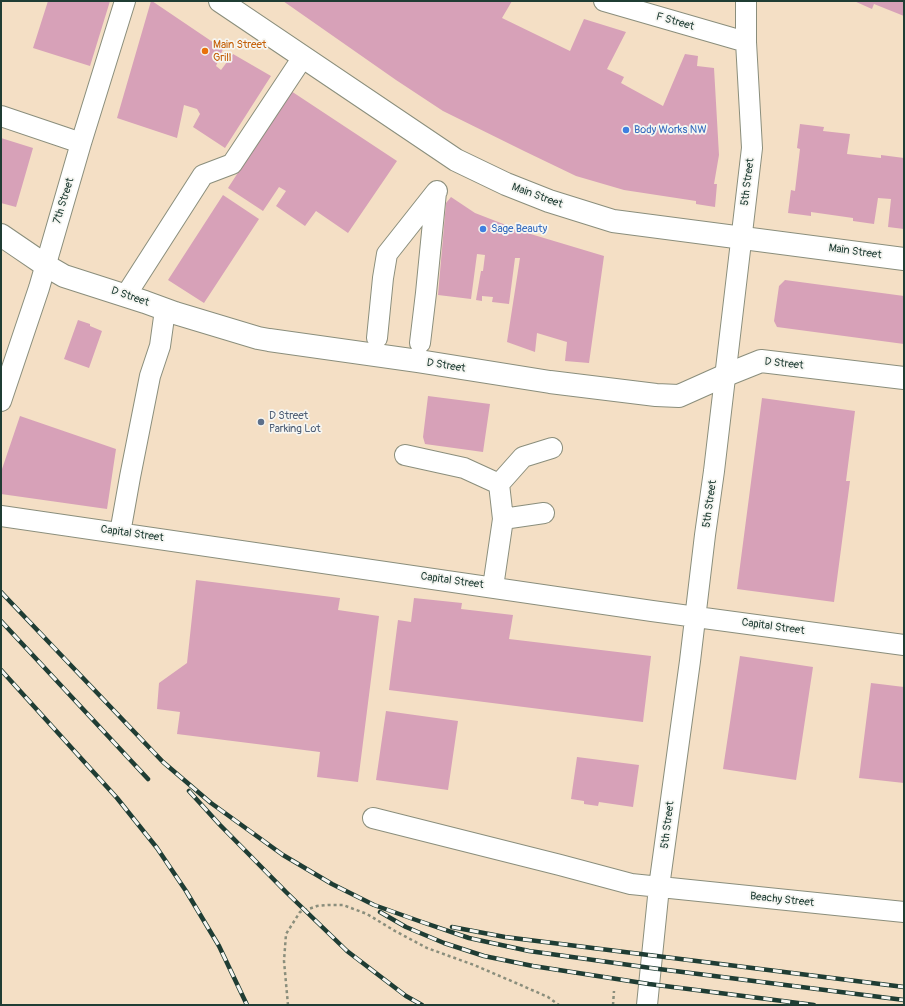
<!DOCTYPE html>
<style>
body{margin:0}
#map{position:relative;width:905px;height:1006px;overflow:hidden;background:#f4dfc5;font-family:Pangolin,sans-serif}
canvas{display:block}
.frame{position:absolute;inset:0;border:2px solid #1f3d34;pointer-events:none}
</style>
<div id="map">
<canvas width="905" height="1006"></canvas>
<div class="frame"></div>
</div>
<script>
const ctx = document.querySelector('canvas').getContext('2d');
ctx.lineJoin = 'round';
function paint(path, color) { ctx.fillStyle = color; ctx.fill(path, 'evenodd'); }
function strokePath(path, color, width, dash) { ctx.strokeStyle = color; ctx.lineWidth = width; ctx.lineCap = dash ? 'butt' : 'round'; ctx.setLineDash(dash || []); ctx.stroke(path); }
function drawText(font, color, halo, rows, align = 'center') {
  ctx.font = font + ' Pangolin,sans-serif'; ctx.lineWidth = 3.5; ctx.setLineDash([]); ctx.textBaseline = 'middle'; ctx.strokeStyle = halo; ctx.fillStyle = color; for (const [text, x, y, turn = 0] of rows) {
    ctx.save(); ctx.translate(x, y); ctx.rotate((+turn || 0) * Math.PI / 180); ctx.textAlign = isNaN(turn) ? turn : align; if (halo) ctx.strokeText(text, 0, 0); ctx.fillText(text, 0, 0); ctx.restore();
  }
}
paint(new Path2D(`
 M48 1H110L90 66 33 48Z
 M151 1H152L223 49 216 66 221 70 233 54 271 76 225 148 193 127 200 114 197 109 184 105 177 138 117 118Z
 M283 1H512L502 18 570 51 584 19 626 32 607 69 624 77 621 83 663 106 685 54 698 56 697 66 714 68 719 155 714 184H717L715 207 696 204V201L624 190 576 176 524 151 443 111 396 80Z
 M854 1H904V16L874 4 872 9Z
 M291 91 397 161 348 233 316 211 305 226 276 206 286 191 279 187 263 211 228 188Z
 M800 124 824 127 823 131 850 134 847 154 881 158V155L904 158V229L888 227 891 199 878 198 874 224 853 221V218L811 212V216L788 213 791 190 795 191 800 149 797 148Z
 M1 138 33 148 16 207 1 203Z
 M223 195 259 219 204 303 168 280Z
 M451 197 475 213 524 232 604 256 589 363 565 361 567 342 537 333 535 352 507 342 520 258H515L509 304 492 302 493 297 482 296V301L476 300 481 271H483L485 255 477 254 471 299 438 295 446 203Z
 M785 280 904 296V344L777 327 774 321 779 286Z
 M78 320 90 324V326L102 331 89 368 64 359Z
 M428 396 490 404 483 452 425 444 423 437Z
 M762 398 855 411 846 481H850L834 602 737 589Z
 M20 416 116 449 107 509 1 494V472Z
 M196 580 340 598 338 610 379 616 358 782 317 777 320 752 177 734 180 712 157 709 159 683 187 663Z
 M414 598 462 603 461 609 513 615 509 639 651 656 643 722 389 690 398 620 411 622Z
 M740 656 813 667 796 780 723 769Z
 M871 683 904 687V783L859 778Z
 M386 711 458 721 448 790 376 780Z
 M577 757 639 765 633 807 599 802 598 806 584 804V801L571 799Z`), '#d7a1b8');
const minor = new Path2D(`
 M604 1 746 42
 M1 116 81 143
 M126 295 203 175 232 164 303 57
 M377 338 383 278 387 254 436 192
 M420 343 426 293 436 192 437 191
 M1 401 39 288 81 143 125 1
 M405 455 464 468 499 484 503 519 493 587
 M499 484 523 457 552 448
 M1 516 652 611 904 645
 M503 519 544 513
 M120 533 130 477 150 376 160 346 165 310
 M373 818 560 865 631 884 904 912
 M647 1005 659 887 690 661 705 535 714 471 752 148 746 42V1`);
const major = new Path2D(`
 M220 1 456 160 506 184 549 201 613 221 904 259
 M1 235 45 265 64 276 145 302 175 313 258 338 269 340 418 361 550 382 656 395 679 396 726 375 761 361 904 378`);
strokePath(minor, '#8a8e7c', 22);
strokePath(major, '#8a8e7c', 24);
strokePath(new Path2D(`
 M288 1005 284 961 286 934 300 912 317 906 328 905H343L367 914 395 931 427 948 474 965 516 983 548 997 559 1005
 M613 1005 614 991`), '#8a8e7c', 2.5, [3, 3]);
strokePath(minor, '#fff', 20);
strokePath(major, '#fff', 22);
const rail = new Path2D(`
 M1 592 163 762 211 803 283 855 332 884 374 905 419 921 469 938 529 951 651 968 904 1000
 M1 621 148 779
 M1 670 117 798 157 848 186 891 219 946 247 1005
 M189 791 220 825 286 892 347 951 406 996 422 1005
 M380 912 406 927 444 943 484 956 533 966 649 984 814 1005
 M452 927 505 937 904 987`);
strokePath(rail, '#1f3d34', 4.5);
strokePath(rail, '#f6f6f2', 3, [9]);
for (const [x, y, r, color] of [
 [205,51,4,"#e8710a"],
 [626,130,4,"#3f7fe0"],
 [483,229,4,"#3f7fe0"],
 [261,422,4,"#5c6f8a"]
]) { const dot = new Path2D(); dot.arc(x, y, r, 0, 2 * Math.PI); ctx.fillStyle = color; ctx.fill(dot); strokePath(dot, '#f6f6f2', 1.5); }
drawText('11px', '#1f3d34', '#f6f6f2', [
 ["F Street",675,22,16],
 ["5th Street",748,182,-83],
 ["Main Street",537,196,20],
 ["7th Street",64,201,-73],
 ["Main Street",855,252,8],
 ["D Street",130,297,19],
 ["D Street",784,364,6],
 ["D Street",446,366,9],
 ["5th Street",710,504,-82],
 ["Capital Street",132,534,8],
 ["Capital Street",452,581,8],
 ["Capital Street",773,627,8],
 ["5th Street",668,825,-83],
 ["Beachy Street",782,900,6]
]);
drawText('11px', '#c56008', '#f6f6f2', [
 ["Main Street",213,45],
 ["Grill",213,58]
], 'left');
drawText('11px', '#366cbe', '#f6f6f2', [
 ["Body Works NW",634,130],
 ["Sage Beauty",491,229]
], 'left');
drawText('11px', '#4e5e75', '#f6f6f2', [
 ["D Street",269,416],
 ["Parking Lot",269,429]
], 'left');
</script>
